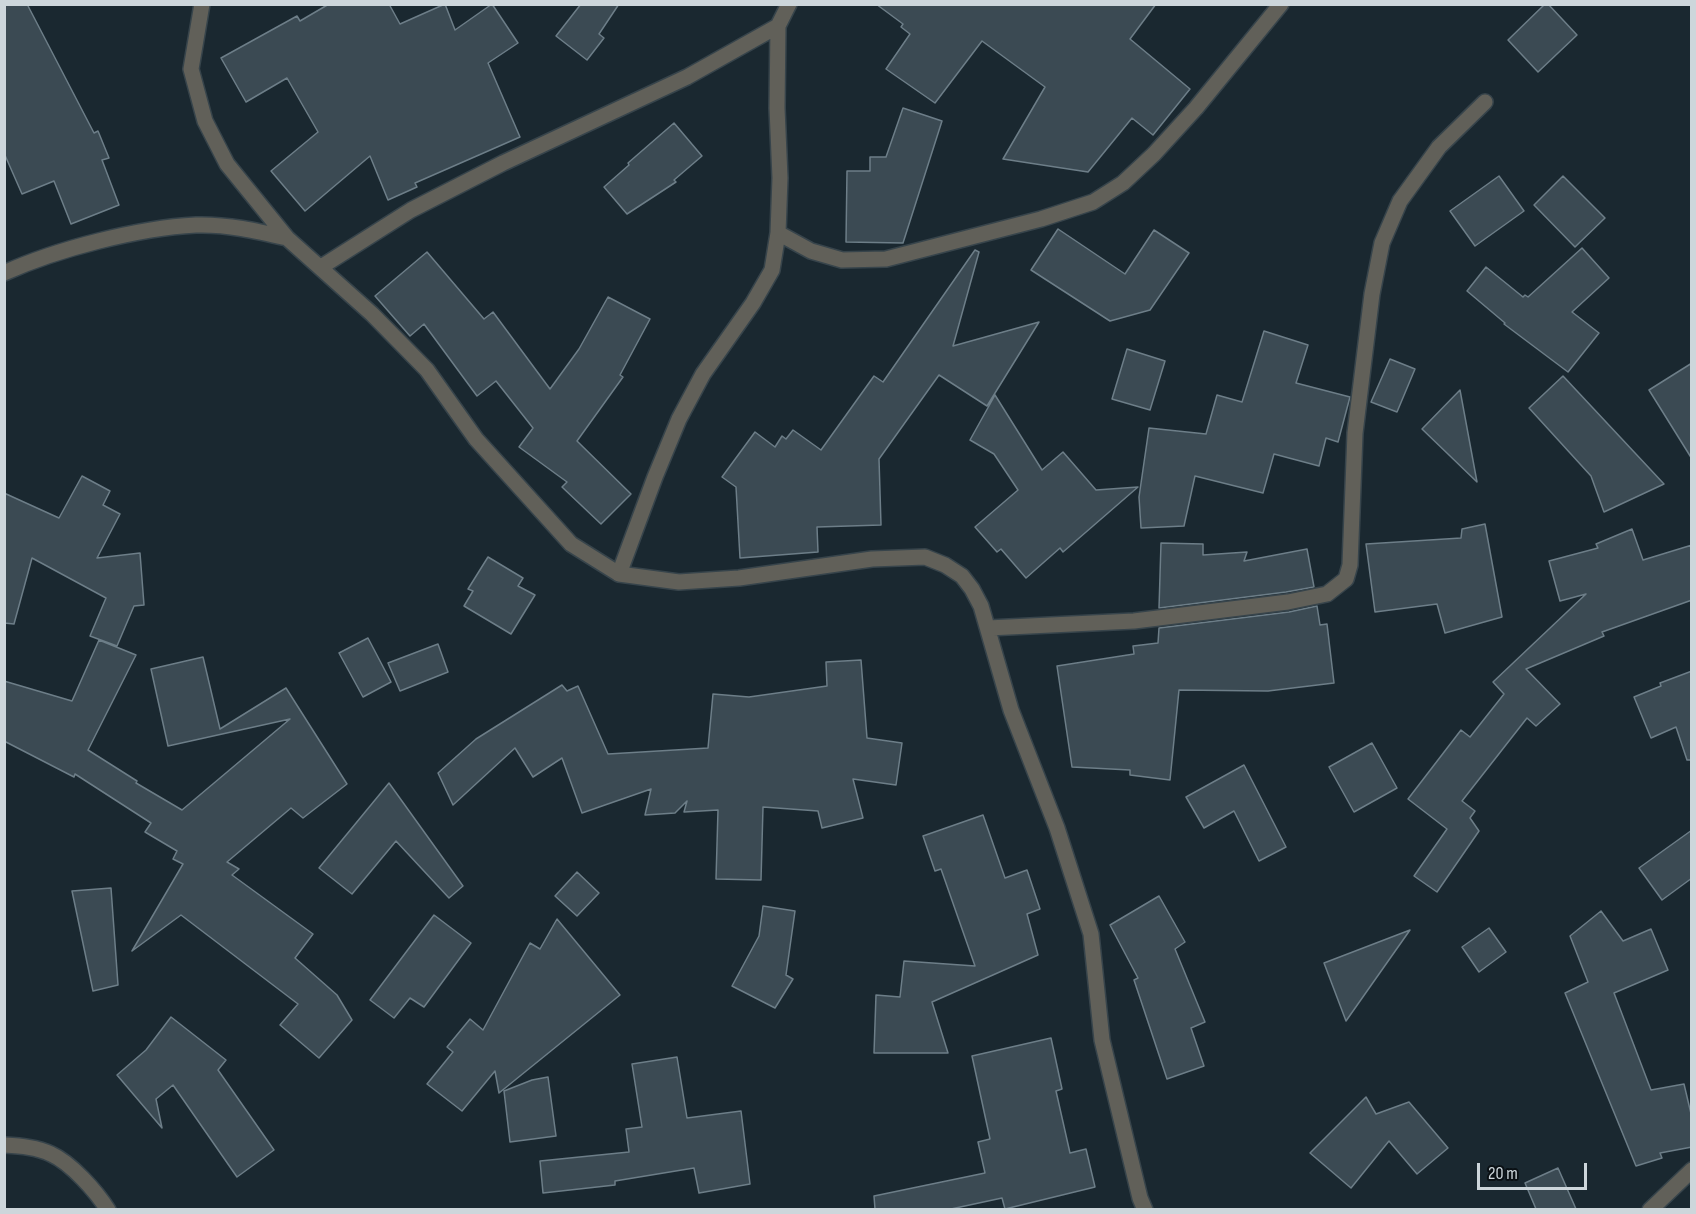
<!DOCTYPE html>
<style>
body{margin:0}
#map{position:relative;width:1696px;height:1214px;overflow:hidden;background:#1a2830;font-family:"Sofia Sans Condensed",sans-serif}
canvas{display:block}
.frame{position:absolute;inset:0;border:6px solid #cdd6db;pointer-events:none}
.scale{position:absolute;left:1477px;top:1163px;width:110px;height:27px;box-sizing:border-box;border:3px solid #cdd6db;border-top:0;padding-left:8px;font-size:18px;line-height:21px;white-space:nowrap;color:#cdd6db;-webkit-text-stroke:4px #0a1014;paint-order:stroke}
</style>
<div id="map">
<canvas width="1696" height="1214"></canvas>
<div class="frame"></div>
<div class="scale">20 m</div>
</div>
<script>
const ctx = document.querySelector('canvas').getContext('2d');
ctx.lineJoin = 'round';
function paint(path, color) { ctx.fillStyle = color; ctx.fill(path, 'evenodd'); }
function strokePath(path, color, width, dash) { ctx.strokeStyle = color; ctx.lineWidth = width; ctx.lineCap = dash ? 'butt' : 'round'; ctx.setLineDash(dash || []); ctx.stroke(path); }
const building = new Path2D(`
 M4 4H27L94 133 98 131 109 158 102 160 119 205 71 224 54 181 22 194 4 153Z
 M329 4H389L400 24 445 4 455 30 492 4 518 43 488 63 520 137 415 183 417 187 388 200 370 156 305 211 271 171 318 132 287 78 246 102 221 58 297 16 300 21Z
 M581 4H619L599 34 604 38 587 60 556 36Z
 M876 4H1156L1130 39 1190 89 1153 135 1132 118 1088 172 1003 159 1045 87 982 41 935 103 886 69 910 34 901 27 903 24Z
 M1545 4H1548L1577 35 1538 72 1508 40Z
 M903 108 942 121 903 243 846 242 847 171H870V157H886Z
 M674 123 702 156 674 180 676 182 627 214 604 187 629 165 628 163Z
 M1499 176 1524 211 1475 246 1450 211Z
 M1563 176 1605 218 1575 247 1534 205Z
 M1058 229 1125 274 1154 230 1189 253 1150 310 1110 321 1031 270Z
 M1582 248 1609 278 1572 312 1599 333 1568 372 1504 324 1505 323 1467 291 1486 267 1523 297 1525 295 1528 297Z
 M975 250 979 252 953 346 1039 322 987 406 939 375 879 459 881 525 817 527 818 552 740 558 736 487 722 477 755 432 775 447 782 436 786 439 793 430 821 450 874 376 883 382Z
 M427 252 484 319 493 312 550 389 579 349 608 297 650 319 620 375 623 377 577 441 631 494 601 524 562 487 567 482 519 447 533 428 496 381 477 396 424 324 410 336 375 296Z
 M1264 331 1308 345 1296 383 1350 397 1338 442 1326 438 1319 466 1274 454 1263 493 1195 476 1184 526 1141 528 1139 497 1149 428 1206 434 1217 395 1242 402Z
 M1127 349 1165 361 1150 410 1112 399Z
 M1390 359 1415 369 1397 412 1371 402Z
 M1692 363V459L1649 390Z
 M1563 376 1664 484 1604 512 1591 476 1529 408Z
 M1460 390 1477 482 1422 429Z
 M995 395 1042 470 1063 452 1096 490 1138 487 1063 552 1060 548 1026 578 1001 549 997 552 975 527 1018 490 994 454 970 440Z
 M82 476 110 491 103 505 120 514 97 558 140 553 144 605 134 606 117 646 90 636 106 598 32 558 14 624 4 623V493L59 518Z
 M1485 524 1502 617 1445 633 1437 604 1375 612 1366 544 1461 538 1462 529Z
 M1632 529 1643 560 1692 545V600L1602 632 1604 636 1526 669 1560 704 1536 726 1527 718 1462 801 1475 811 1470 818 1479 831 1437 892 1414 876 1447 829 1408 799 1461 730 1470 737 1504 694 1493 682 1586 594 1560 601 1549 561 1598 548 1596 544Z
 M1161 543 1203 544V555L1247 552 1244 561 1307 549 1314 587 1286 592 1159 608Z
 M488 557 523 578 518 586 535 595 511 634 464 606 473 591 468 589Z
 M1317 606 1320 625 1327 624 1334 683 1268 691 1179 690 1170 780 1130 775V770L1072 767 1057 666 1134 654 1133 646 1158 643 1159 628 1289 612Z
 M368 638 391 682 363 697 339 653Z
 M99 640 136 655 88 750 137 781 136 783 182 810 290 719 168 746 151 669 203 657 220 729 286 688 347 784 303 818 291 808 227 862 239 869 232 875 313 934 295 958 337 995 352 1020 319 1058 280 1025 298 1004 181 915 132 951 183 864 173 859 177 851 145 832 151 823 75 774 74 777 4 741V681L72 701Z
 M438 644 448 672 400 691 388 663Z
 M861 660 867 738 902 743 896 785 853 779 863 818 822 828 818 811 763 807 761 880 716 879 718 810 684 812 687 801 675 813 645 815 651 789 582 813 562 758 533 777 515 748 453 805 438 773 476 739 562 685 567 691 578 686 608 754 708 748 713 694 749 697 827 686 826 662Z
 M1692 671V760H1687L1676 727 1651 738 1634 697 1661 686 1660 683Z
 M1372 743 1397 788 1354 812 1329 767Z
 M1244 765 1286 847 1259 861 1234 811 1204 828 1186 797Z
 M389 783 463 886 449 898 396 841 352 894 319 868Z
 M983 815 1005 878 1027 870 1040 909 1027 914 1038 955 932 1002 948 1053H874L876 995 900 997 904 961 975 966 941 869 935 871 923 836Z
 M1692 830V878L1662 900 1639 868Z
 M577 872 599 893 577 916 555 896Z
 M111 888 118 985 93 991 72 891Z
 M1159 896 1185 942 1175 949 1205 1022 1191 1028 1204 1066 1167 1079 1134 980 1138 978 1110 925Z
 M763 906 795 911 786 975 793 979 775 1008 732 986 759 936Z
 M1601 911 1623 941 1651 929 1668 970 1614 993 1651 1090 1684 1084 1692 1118V1147L1660 1153 1662 1158 1636 1166 1565 993 1588 982 1570 936Z
 M434 915 471 943 424 1007 410 998 394 1018 370 1000Z
 M557 919 620 995 499 1093 495 1071 462 1111 427 1084 453 1052 447 1047 470 1019 483 1030 530 943 540 949Z
 M1489 928 1506 952 1479 972 1462 947Z
 M1410 930 1372 984 1346 1021 1324 963Z
 M171 1017 226 1060 218 1070 274 1150 237 1177 173 1085 156 1099 162 1128 117 1075 146 1050Z
 M1051 1038 1062 1089 1056 1091 1070 1153 1086 1149 1095 1187 1005 1209 1002 1198 951 1209H875L874 1196 985 1173 978 1142 990 1139 972 1056Z
 M677 1057 687 1118 741 1111 750 1184 699 1193 694 1168 615 1181V1185L543 1193 540 1161 629 1152 626 1129 642 1127 632 1064Z
 M548 1077 556 1136 510 1142 504 1091 532 1080Z
 M1366 1097 1376 1114 1409 1102 1448 1148 1417 1174 1389 1141 1351 1188 1310 1153Z
 M1558 1168 1576 1209H1536L1525 1183Z`);
paint(building, '#3b4a53');
strokePath(building, '#6d7e88', 1.5);
const minor = new Path2D(`
 M202 4 191 69 205 121 227 164 287 238 372 314 427 370 476 439 571 544 619 574 679 582 739 578 872 559 925 557 945 565 962 576 972 589 981 606 1011 710 1057 828 1091 934 1102 1040 1140 1198 1145 1210
 M778 233 811 251 842 260 886 259 1041 219 1093 202 1123 183 1154 154 1196 108 1281 4
 M321 267 411 210 503 163 687 77 778 26
 M4 273C57 249 138 228 196 225 227 224 257 231 287 238
 M619 574 655 477 679 419 703 374 753 303 772 270 778 233 780 178 777 108 778 26 789 4
 M988 628 1134 621 1288 602 1327 594 1346 579 1350 565 1355 433 1372 294 1382 243 1400 201 1439 147 1485 102
 M4 1145C20 1146 37 1147 51 1154 71 1163 96 1191 108 1210
 M1650 1210 1692 1170`);
strokePath(minor, '#37444b', 18);
strokePath(minor, '#616059', 15);
</script>
